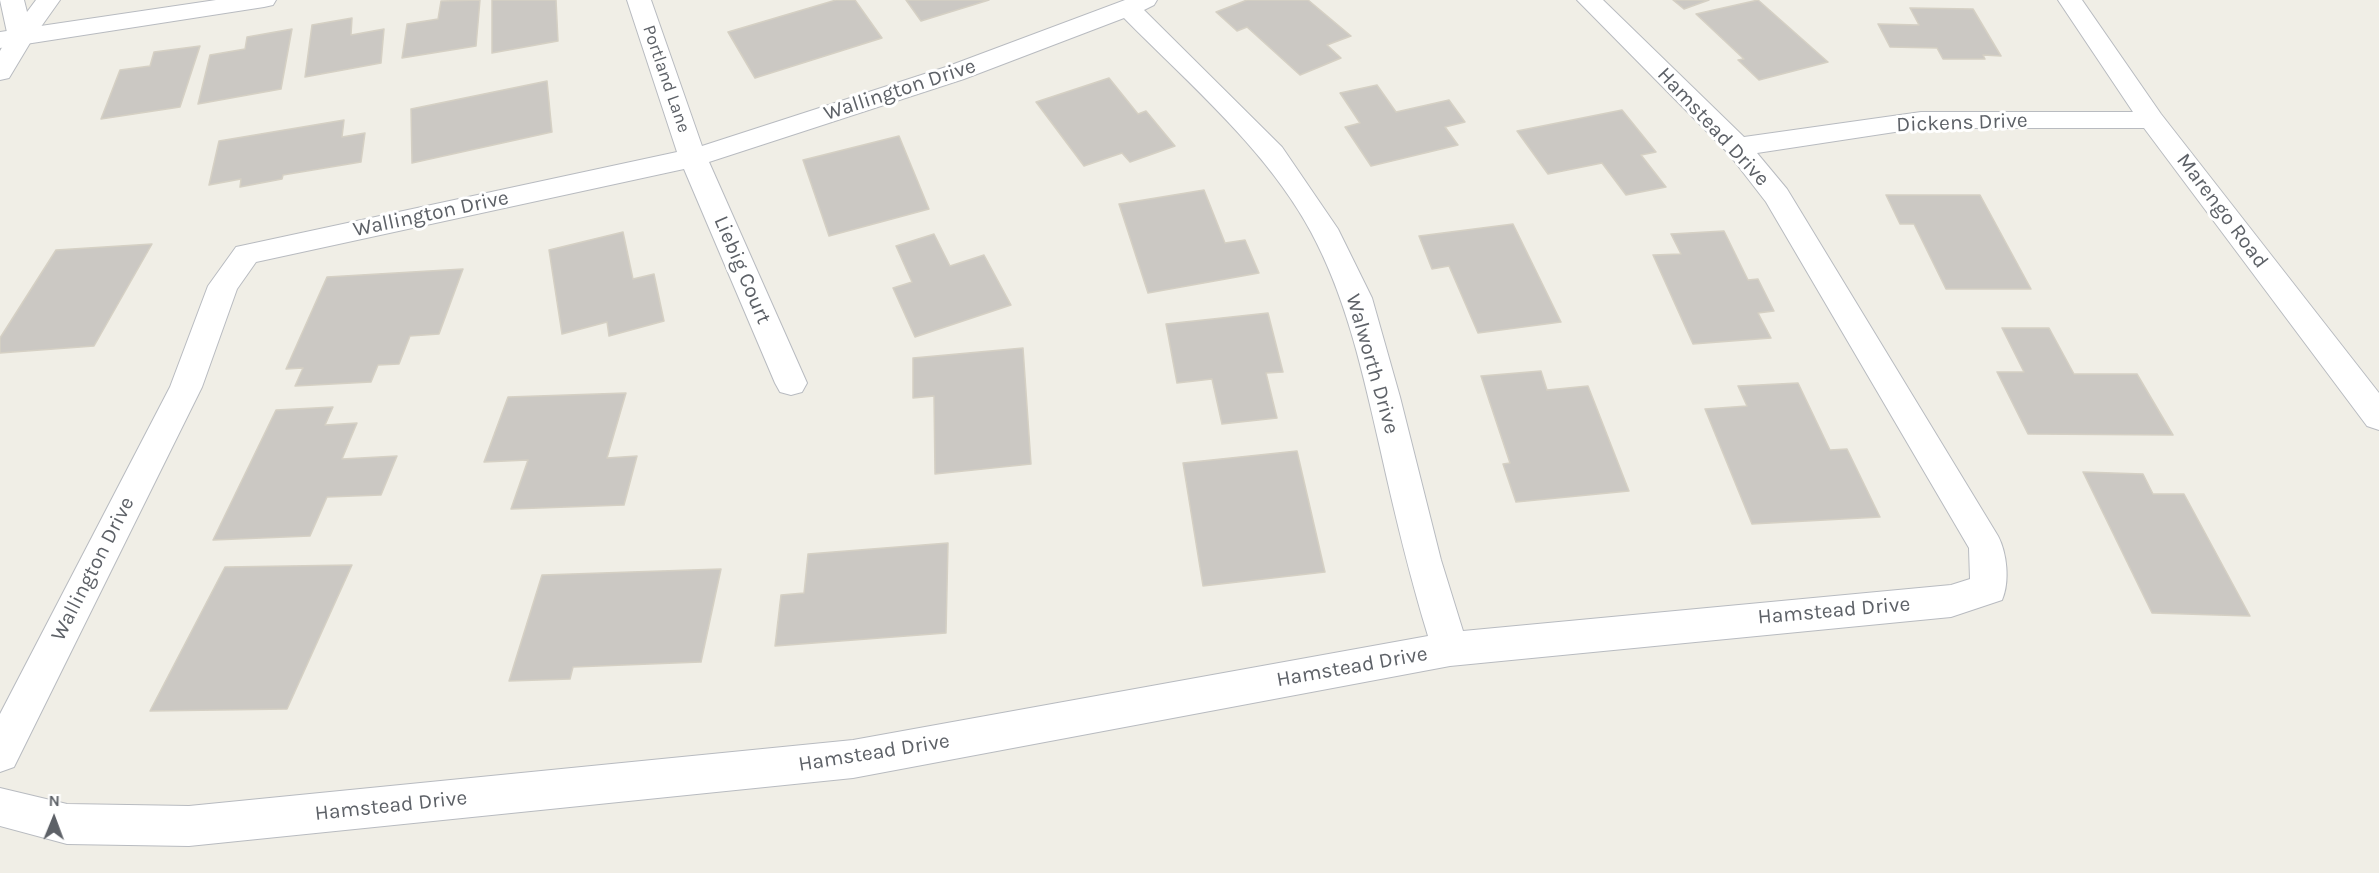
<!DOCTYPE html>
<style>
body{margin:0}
#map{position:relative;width:2379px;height:873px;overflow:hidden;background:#f0eee6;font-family:Karla,sans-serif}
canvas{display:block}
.north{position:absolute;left:24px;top:789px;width:60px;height:60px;-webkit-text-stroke:4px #fff;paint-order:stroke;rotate:1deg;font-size:16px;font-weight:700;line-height:24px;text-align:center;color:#5d6167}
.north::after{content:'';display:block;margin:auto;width:21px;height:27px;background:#5d6167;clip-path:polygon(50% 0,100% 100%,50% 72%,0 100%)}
</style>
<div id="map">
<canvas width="2379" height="873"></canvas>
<div class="north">N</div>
</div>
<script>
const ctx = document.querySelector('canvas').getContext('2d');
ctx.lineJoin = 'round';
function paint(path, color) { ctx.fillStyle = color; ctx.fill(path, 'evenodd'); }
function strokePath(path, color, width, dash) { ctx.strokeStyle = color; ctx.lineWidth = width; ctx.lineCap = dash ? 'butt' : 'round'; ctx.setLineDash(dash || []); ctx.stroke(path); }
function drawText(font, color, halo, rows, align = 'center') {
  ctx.font = font + ' Karla,sans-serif'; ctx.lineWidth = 6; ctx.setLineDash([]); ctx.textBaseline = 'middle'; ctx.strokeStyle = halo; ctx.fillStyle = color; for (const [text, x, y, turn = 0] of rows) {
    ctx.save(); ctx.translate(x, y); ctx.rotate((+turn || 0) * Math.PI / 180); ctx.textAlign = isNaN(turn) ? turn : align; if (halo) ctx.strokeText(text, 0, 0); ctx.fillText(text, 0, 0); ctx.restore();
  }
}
const building = new Path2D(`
 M480 0 476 46 402 58 407 24 438 19 441 1Z
 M492 0H556L558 41 492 53Z
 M836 0H855L882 38 755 78 728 32Z
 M906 0H989L921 21Z
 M1247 0H1308L1351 36 1327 45 1341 58 1300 75 1247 27 1237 31 1216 12Z
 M1673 0H1709L1684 9Z
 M1758 0 1828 62 1759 80 1738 60 1744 59 1696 14Z
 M1910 8 1973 9 2001 56 1983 55 1985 59H1943L1937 48 1890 47 1878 24 1919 25Z
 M352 18 351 35 384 29 381 63 305 77 312 25Z
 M292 29 281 89 198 104 210 55 245 49 247 37Z
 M200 46 180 107 101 119 120 70 150 66 154 52Z
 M1109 78 1138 114 1146 111 1175 146 1130 162 1122 153 1084 166 1036 102Z
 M547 81 552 132 412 163 411 109Z
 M1377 85 1396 112 1449 100 1465 122 1445 127 1458 145 1371 166 1345 127 1360 123 1340 93Z
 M1622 110 1656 152 1641 155 1666 187 1626 195 1602 163 1548 174 1517 131Z
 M344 120 342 137 365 133 361 162 283 175 282 179 240 187 241 179 209 185 219 141Z
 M899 136 929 209 829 236 803 160Z
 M1204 190 1225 243 1245 240 1259 273 1148 293 1119 204Z
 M1886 195H1980L2031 289H1946L1914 224H1900Z
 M1513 224 1561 322 1478 333 1449 266 1432 269 1419 236Z
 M1724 231 1748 280 1758 279 1774 311 1758 313 1771 338 1693 344 1653 255 1681 254 1671 234Z
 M623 232 633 279 654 274 664 321 609 336 607 322 562 334 549 250Z
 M934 234 950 266 984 255 1011 305 915 337 893 288 912 282 896 246Z
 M152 244 94 346 0 353V338L56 250Z
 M463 269 439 334 410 336 399 364 378 365 371 382 295 386 303 368 286 369 327 277Z
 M1268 313 1283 372 1266 373 1277 418 1222 424 1212 379 1177 383 1166 324Z
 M2002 328H2049L2074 374H2137L2173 435 2028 434 1997 372H2024Z
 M1023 348 1031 464 935 474 934 396 913 398V358Z
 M1541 371 1547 390 1588 386 1629 491 1516 502 1503 464 1510 463 1481 376Z
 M1798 383 1830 450 1847 449 1880 517 1752 524 1705 409 1747 406 1738 386Z
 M626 393 607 458 637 456 624 505 511 509 528 460 484 462 508 397Z
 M333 407 325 425 357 423 342 459 397 456 381 495 327 497 310 536 213 540 276 410Z
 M1297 451 1325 572 1203 586 1183 463Z
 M2083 472 2143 474 2153 494H2184L2250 616 2152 613Z
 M948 543 946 633 775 646 781 595 804 593 808 554Z
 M352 565 287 709 150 711 225 567Z
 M721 569 701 662 573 667 570 679 509 681 542 575Z`);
paint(building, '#cbc8c3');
strokePath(building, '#d5d0c4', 1.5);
const minor = new Path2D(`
 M216 0H276L273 5 264 7 0 48V32Z
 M627 0H651L702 146 946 67 1125 0H1157L1154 5 1144 10 1282 147 1338 229 1372 298 1400 397 1441 560 1463 631 1951 585 1970 579 1969 548 1766 202 1728 153 1577 0H1603L1744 137 1921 112H2133L2058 0H2082L2161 114 2379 393V430L2367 426 2144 128H1921L1757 153 1787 189 1998 536C2007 553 2010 582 2002 600L1951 617 1450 666 853 778 189 846 67 844 0 826V788L67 804 189 806 853 740 1428 636C1409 574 1394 511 1380 448 1363 374 1347 299 1311 232 1267 150 1189 84 1124 18L964 79 709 162 807 383 802 392 791 395 780 392 775 383 684 169 256 262 237 289 202 387 14 767 0 772V714L170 387 208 286 236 247 677 152Z`);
const tertiary = new Path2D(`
 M0 0H24L27 12 36 0H60L33 38 9 78 0 80V51L8 37Z`);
strokePath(minor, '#b8bbc0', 2);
strokePath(tertiary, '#b8bbc0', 2);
paint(minor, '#fff');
paint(tertiary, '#fff');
drawText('18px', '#5d6167', '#fff', [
 ["Portland Lane",666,79,71]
]);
drawText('21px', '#5d6167', '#fff', [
 ["Wallington Drive",900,90,-18],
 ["Dickens Drive",1962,123,-2],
 ["Hamstead Drive",1713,127,47],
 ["Marengo Road",2222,211,53],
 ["Wallington Drive",431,214,-12],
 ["Liebig Court",742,270,67],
 ["Walworth Drive",1372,364,74],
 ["Wallington Drive",93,569,-63],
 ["Hamstead Drive",1834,611,-5],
 ["Hamstead Drive",1352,667,-10],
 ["Hamstead Drive",874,753,-9],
 ["Hamstead Drive",391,806,-6]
]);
</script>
